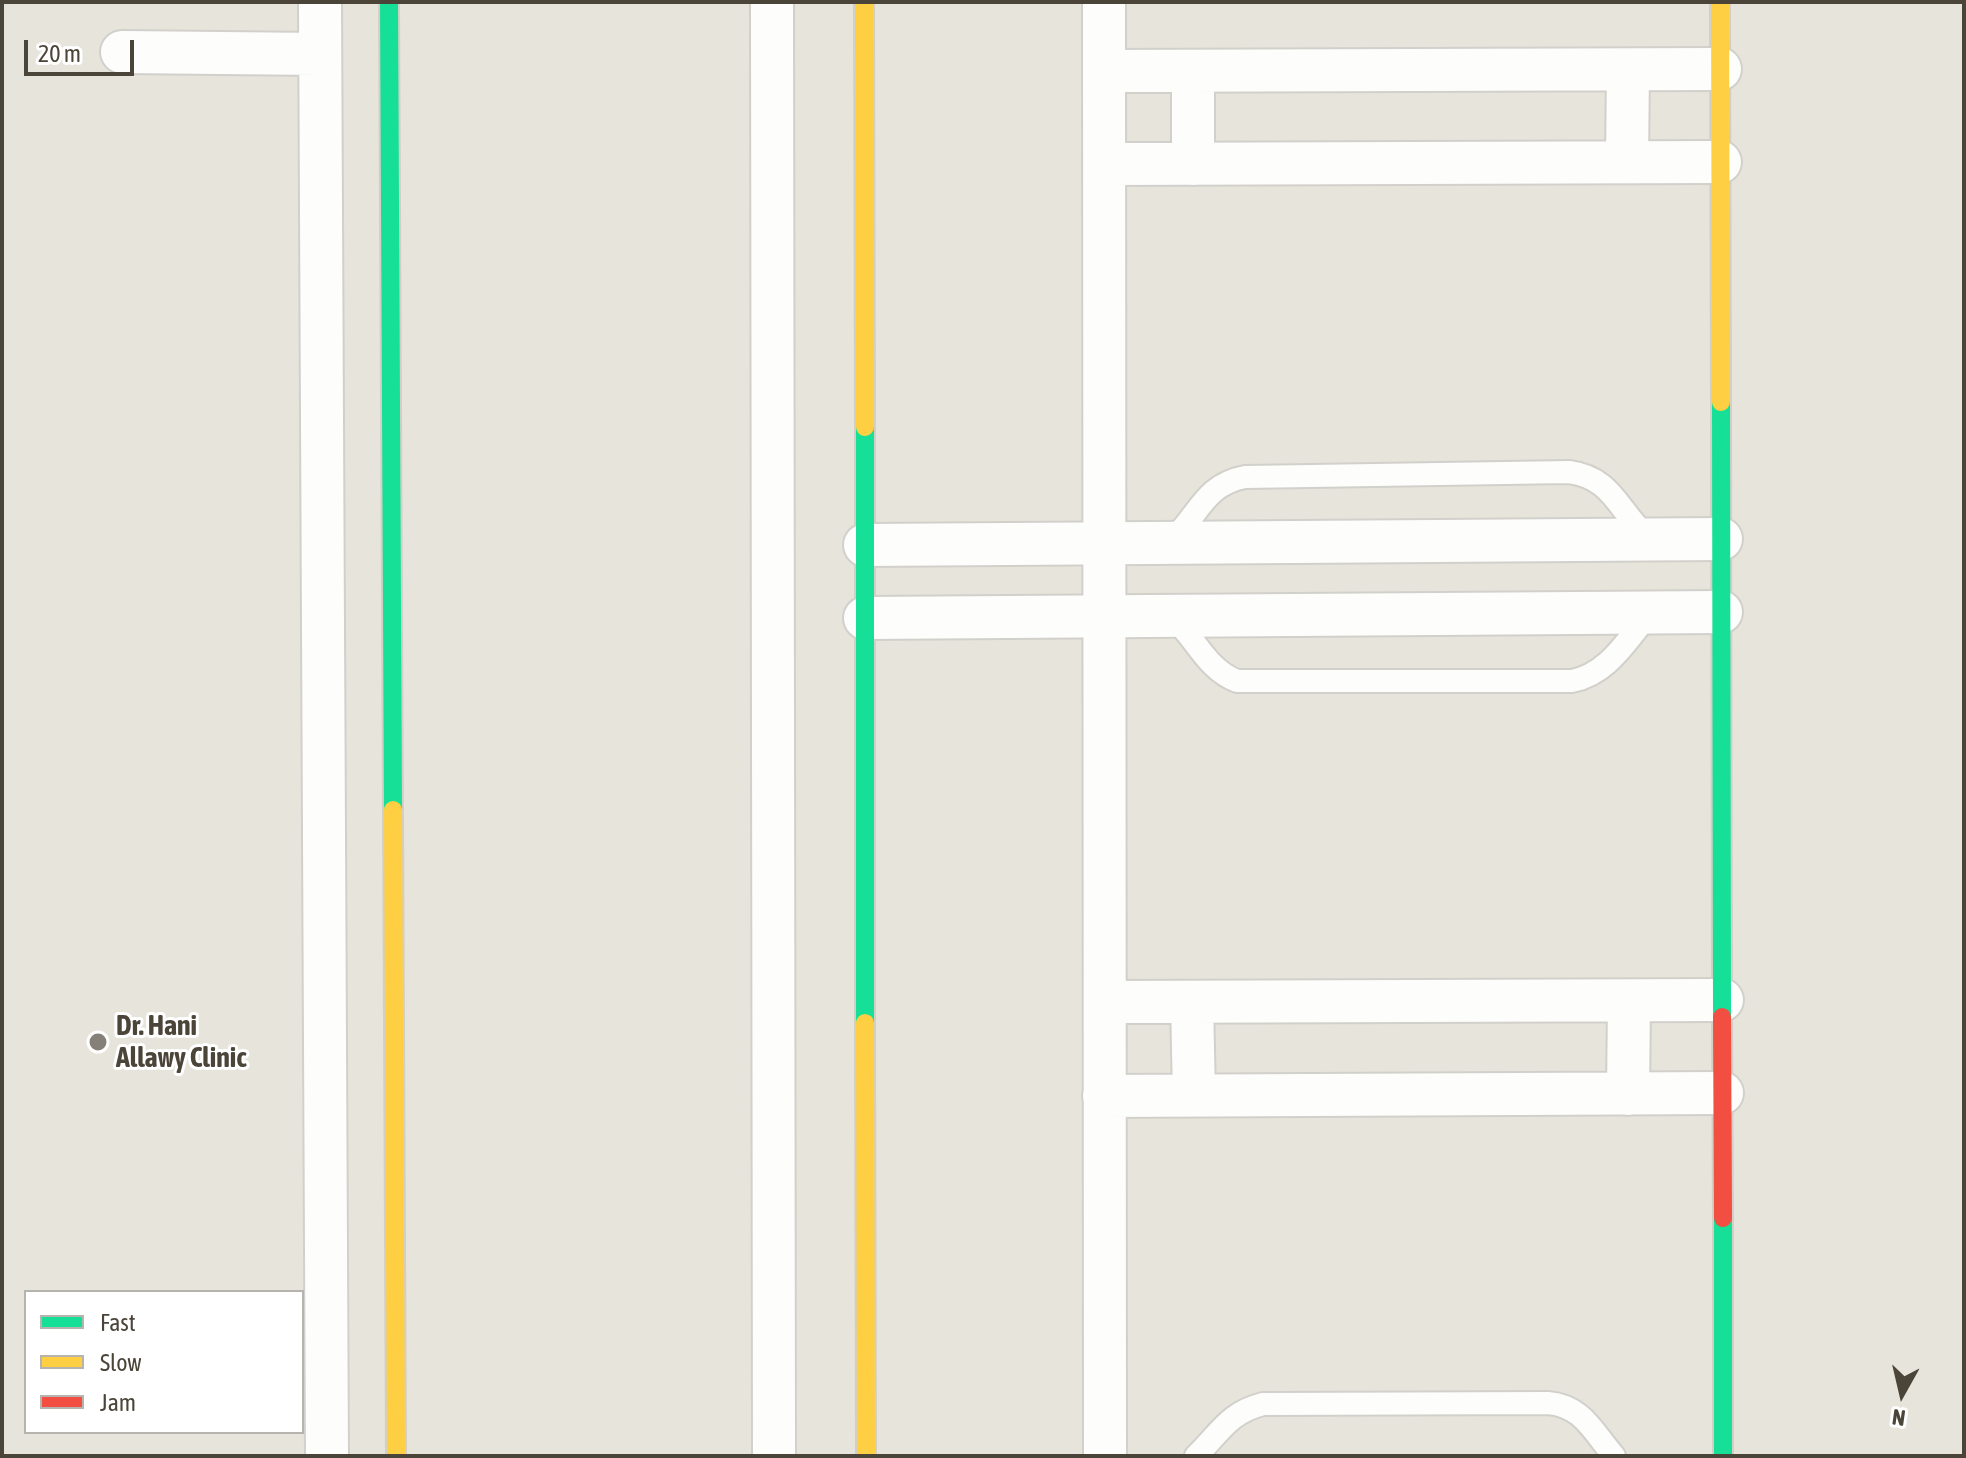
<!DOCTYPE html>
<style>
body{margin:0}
#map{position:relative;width:1966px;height:1458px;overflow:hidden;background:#f4f2ee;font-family:"Asap Condensed",sans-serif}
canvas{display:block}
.frame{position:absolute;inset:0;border:4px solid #4b4439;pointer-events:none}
.legend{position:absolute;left:24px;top:1290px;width:280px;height:144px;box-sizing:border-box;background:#fff;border:2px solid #b7b4b0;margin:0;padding:10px 14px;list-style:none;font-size:24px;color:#4b4439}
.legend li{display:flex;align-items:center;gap:16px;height:40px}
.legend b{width:40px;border:2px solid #b7b4b0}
.north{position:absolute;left:1862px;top:1354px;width:80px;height:80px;-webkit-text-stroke:6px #fff;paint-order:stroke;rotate:188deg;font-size:22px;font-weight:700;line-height:32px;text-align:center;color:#4b4439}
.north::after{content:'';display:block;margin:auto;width:28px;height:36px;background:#4b4439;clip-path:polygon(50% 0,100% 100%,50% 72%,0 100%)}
.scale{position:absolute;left:24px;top:40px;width:110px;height:36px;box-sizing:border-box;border:4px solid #4b4439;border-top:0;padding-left:10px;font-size:24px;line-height:28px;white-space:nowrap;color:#4b4439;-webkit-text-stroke:6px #fff;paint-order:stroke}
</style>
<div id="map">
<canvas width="1966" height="1458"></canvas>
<div class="frame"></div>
<ul class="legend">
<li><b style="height:10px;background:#16e098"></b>Fast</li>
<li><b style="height:10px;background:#ffcf43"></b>Slow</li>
<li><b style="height:10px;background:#f24e42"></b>Jam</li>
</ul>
<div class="north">N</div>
<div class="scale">20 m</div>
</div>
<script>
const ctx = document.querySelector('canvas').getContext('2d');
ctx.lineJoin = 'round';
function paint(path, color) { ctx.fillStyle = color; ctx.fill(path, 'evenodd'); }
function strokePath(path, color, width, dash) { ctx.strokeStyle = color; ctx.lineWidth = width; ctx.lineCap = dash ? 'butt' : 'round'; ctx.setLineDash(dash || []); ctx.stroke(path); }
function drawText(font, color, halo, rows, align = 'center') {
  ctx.font = font + ' "Asap Condensed",sans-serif'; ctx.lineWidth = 6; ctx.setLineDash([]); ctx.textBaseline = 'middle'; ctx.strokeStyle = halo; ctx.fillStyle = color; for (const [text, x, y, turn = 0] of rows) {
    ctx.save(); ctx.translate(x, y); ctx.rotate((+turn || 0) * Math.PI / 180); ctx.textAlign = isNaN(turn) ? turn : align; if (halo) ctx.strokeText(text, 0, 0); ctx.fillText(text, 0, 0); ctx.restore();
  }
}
paint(new Path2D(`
 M2 2H1964V1456H2ZM26 1292H302V1432H26Z`), '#e7e4dc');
const lane = new Path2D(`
 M1170 542C1199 516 1203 485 1245 477L1569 472C1614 478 1618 512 1649 538
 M1172 617C1196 638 1206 669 1237 681H1572C1609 674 1627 639 1651 612
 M1196 1456C1220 1433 1228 1413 1263 1404L1548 1403C1583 1406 1593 1432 1614 1456`);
const street = new Path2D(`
 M320 2 327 1456
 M772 2 774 1456
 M1104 2 1105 1456
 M122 52 320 54
 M1104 71 1720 69
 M1627 162 1628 70
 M1104 164 1720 162
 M1193 164V71
 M865 545 1721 539
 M865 618 1721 612
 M1105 1002 1722 1000
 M1192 1002 1194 1095
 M1628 1094 1629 1001
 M1104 1096 1722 1093`);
const fast = new Path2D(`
 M389 2 393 810
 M1721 402 1722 1017
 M865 427V1023
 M1723 1218V1456`);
const slow = new Path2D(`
 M864 2 865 427
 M1720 2 1721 402
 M393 810 396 1456
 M865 1023 866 1456`);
const jam = new Path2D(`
 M1722 1017 1723 1218`);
strokePath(lane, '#d2d0cb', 26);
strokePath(street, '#d2d0cb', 46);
strokePath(fast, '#d3cfc5', 22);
strokePath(slow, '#d3cfc5', 22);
strokePath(jam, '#d3cfc5', 22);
strokePath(lane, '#fdfdfc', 22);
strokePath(street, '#fdfdfc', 42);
strokePath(fast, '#16e098', 18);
strokePath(slow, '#ffcf43', 18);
strokePath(jam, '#f24e42', 18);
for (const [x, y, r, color] of [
 [98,1042,10,"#868178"]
]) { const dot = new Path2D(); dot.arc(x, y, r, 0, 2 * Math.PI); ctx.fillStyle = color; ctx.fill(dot); strokePath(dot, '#fff', 3); }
drawText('bold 28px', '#4b4439', '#fff', [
 ["Dr. Hani",116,1026],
 ["Allawy Clinic",116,1058]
], 'left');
</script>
